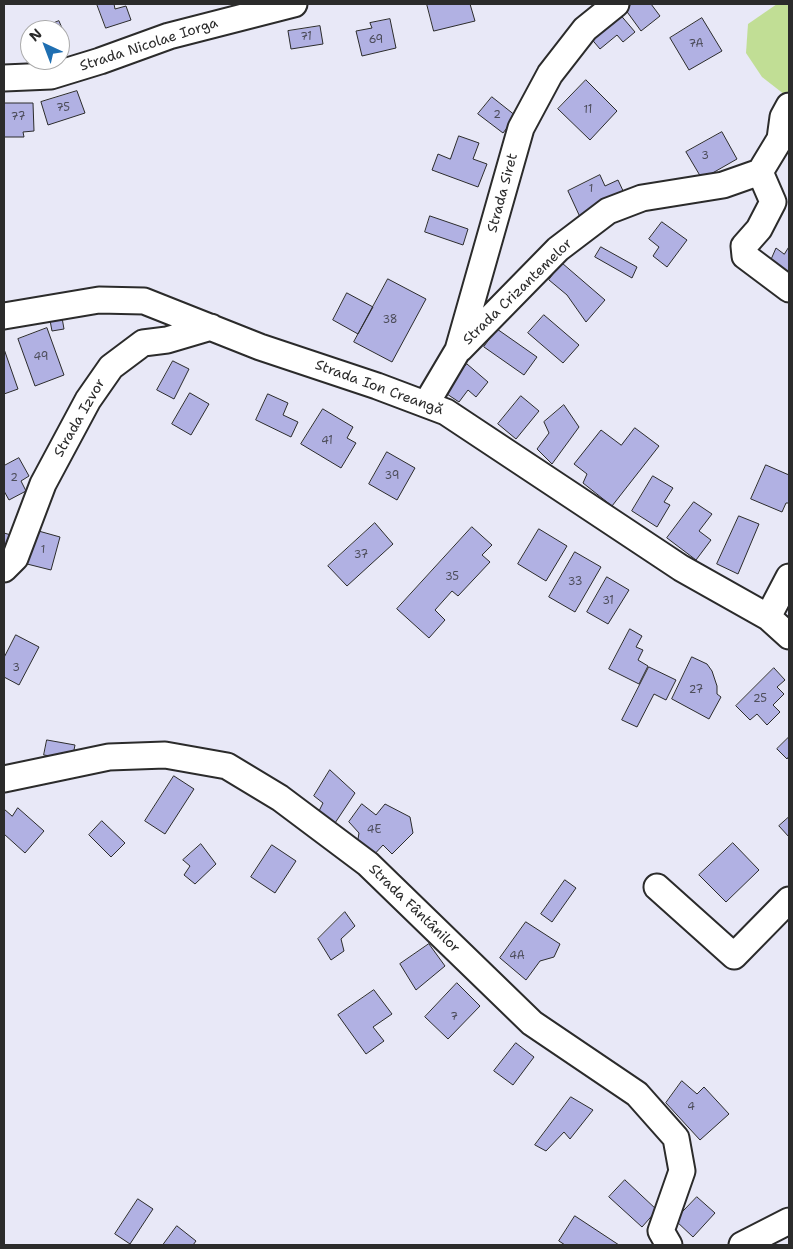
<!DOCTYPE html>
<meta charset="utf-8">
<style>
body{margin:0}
#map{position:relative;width:793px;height:1249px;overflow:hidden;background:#e8e8f7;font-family:"Shantell Sans",sans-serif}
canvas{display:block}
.frame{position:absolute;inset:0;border:5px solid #2b2b2b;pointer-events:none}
.north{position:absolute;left:20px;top:20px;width:50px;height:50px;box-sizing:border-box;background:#fff;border:1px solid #aaa;border-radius:50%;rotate:317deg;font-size:14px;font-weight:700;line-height:20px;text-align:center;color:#2b2b2b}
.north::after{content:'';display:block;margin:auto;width:18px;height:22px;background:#1f6fb2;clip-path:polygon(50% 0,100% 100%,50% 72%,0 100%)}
</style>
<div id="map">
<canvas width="793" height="1249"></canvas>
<div class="frame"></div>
<div class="north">N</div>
</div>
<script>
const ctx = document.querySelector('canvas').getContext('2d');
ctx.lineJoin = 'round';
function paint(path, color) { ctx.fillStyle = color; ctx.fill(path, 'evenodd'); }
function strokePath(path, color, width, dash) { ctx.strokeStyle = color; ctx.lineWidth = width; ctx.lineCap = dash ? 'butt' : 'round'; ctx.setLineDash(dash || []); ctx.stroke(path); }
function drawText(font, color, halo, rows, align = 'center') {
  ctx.font = font + ' "Shantell Sans",sans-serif'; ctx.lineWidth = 4; ctx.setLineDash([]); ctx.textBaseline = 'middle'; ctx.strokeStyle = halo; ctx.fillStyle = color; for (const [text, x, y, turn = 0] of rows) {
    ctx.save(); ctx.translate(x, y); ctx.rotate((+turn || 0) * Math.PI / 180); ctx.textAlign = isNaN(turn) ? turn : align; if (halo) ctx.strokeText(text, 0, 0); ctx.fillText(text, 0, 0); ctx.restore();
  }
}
paint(new Path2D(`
 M777 4H789V98L762 77 746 53 748 24Z`), '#c1de95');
const building = new Path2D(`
 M97 4H114L115 9 126 6 131 20 106 28Z
 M427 4H470L475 21 434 31Z
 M632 4H651L660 16 641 31 625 9Z
 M618 12 635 32 623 42 617 35 600 49 589 36Z
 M702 18 722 51 689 70 670 38Z
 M390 19 396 48 362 56 356 31 372 28 370 23Z
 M59 21 67 40 60 43V30H37Z
 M320 26 323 44 291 49 288 31Z
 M586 80 617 111 590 140 558 109Z
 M77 91 85 113 48 125 41 102Z
 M492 97 516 116 503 133 478 114Z
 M4 103H33L34 131 23 132 24 137H4Z
 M722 132 737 159 702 179 686 152Z
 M459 136 479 143 473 159 487 164 478 187 432 170 438 154 450 159Z
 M600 175 605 186 618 180 625 195 580 217 568 191Z
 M430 216 468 229 463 245 425 232Z
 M662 222 687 240 667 267 653 256 659 247 649 239Z
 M601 247 637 267 632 278 595 257Z
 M789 247V280L769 264 776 248 784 254Z
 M562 263 605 300 586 322 567 295 549 280Z
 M388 279 426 299 392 362 354 342Z
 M347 293 373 307 358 334 333 320Z
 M61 312 64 329 52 331 49 315Z
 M544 315 579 345 563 363 528 333Z
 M47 328 64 375 35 386 18 339Z
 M497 329 537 357 524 375 484 347Z
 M4 349 18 389 4 394Z
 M173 361 189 369 174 399 157 390Z
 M467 364 488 382 476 397 468 390 459 402 444 392Z
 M190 393 209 404 191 435 172 424Z
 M268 394 288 403 283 415 298 422 291 437 256 420Z
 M521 396 539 411 516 439 498 424Z
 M564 405 579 427 552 464 537 449 549 433 544 422Z
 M323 409 353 427 347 438 356 443 341 468 301 444Z
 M635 428 659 446 612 506 583 483 587 474 574 464 601 430 621 445Z
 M387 452 415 468 397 500 369 484Z
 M19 458 29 476 21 481 26 491 9 500 4 491V466Z
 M766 465 789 475V503H786L782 512 751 499Z
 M653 476 673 488 664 502 670 505 657 527 632 511Z
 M694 502 712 514 699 531 711 540 696 560 667 538Z
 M739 516 759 524 738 574 717 564Z
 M375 523 393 544 347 586 328 566Z
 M472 527 492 545 482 555 490 562 458 596 452 591 435 610 445 620 429 638 397 609Z
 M539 529 567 546 546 581 518 564Z
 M35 530 60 537 51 570 27 564Z
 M4 533 11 535 7 552H4Z
 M575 552 601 567 575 612 549 597Z
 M607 577 629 590 608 624 587 612Z
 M630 629 642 636 636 647 643 650 638 660 648 666 639 684 609 669Z
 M16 635 39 647 19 685 4 677V658Z
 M692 657 707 664 712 671 717 686V694L721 697 709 719 672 699Z
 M649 667 676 680 666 700 654 694 637 727 622 720Z
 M774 668 785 680 777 687 784 694 773 705 780 712 767 725 757 714 750 720 736 706Z
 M789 737V756L787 759 777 749Z
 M47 740 75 745 72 760 44 755Z
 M330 770 355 793 335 823 319 811 323 803 314 796Z
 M174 776 194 789 165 834 145 821Z
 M362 804 376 815 385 804 410 817 413 833 392 854 383 845 371 858 357 845 359 833 349 822Z
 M18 808 44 831 25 853 4 834V809L12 816Z
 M789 817V837L779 826Z
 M102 821 125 843 111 857 89 835Z
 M733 843 759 870 726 902 699 875Z
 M201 844 216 864 195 884 184 875 190 866 183 860Z
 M272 845 296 861 275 893 251 877Z
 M565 880 576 888 552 922 541 914Z
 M345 912 355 926 341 939 344 951 331 960 318 939Z
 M526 922 560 944 554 957 540 961 526 980 500 958Z
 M429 944 445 966 416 990 400 964Z
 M457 983 480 1006 448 1039 425 1017Z
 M374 990 392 1014 373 1027 384 1041 366 1054 338 1015Z
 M516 1043 534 1057 513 1085 494 1071Z
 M682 1081 697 1094 704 1087 729 1114 700 1140 666 1103Z
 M571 1097 593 1110 570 1139 564 1132 546 1151 535 1145Z
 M625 1180 657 1210 642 1227 609 1197Z
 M697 1197 715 1213 693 1237 675 1220Z
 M138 1199 153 1209 130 1244 115 1234Z
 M575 1216 619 1245H565L559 1241Z
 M177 1226 196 1241 193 1245H163Z`);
paint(building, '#b1b1e3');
strokePath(building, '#2b2b2b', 1);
const minor = new Path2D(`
 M4 78 51 76 100 61 169 36 294 4
 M760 172 773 202 759 229 744 246 745 256 789 289
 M4 316 99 300 144 301 260 347 377 386 446 412 681 568 768 617 789 636
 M460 349 558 249 608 211 642 198 723 185 760 172 780 139 783 117 789 106
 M426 404 458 350 521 128 550 74 585 29 616 4
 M4 569 15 558 43 484 88 400 111 367 143 343 167 340 211 327
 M768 617 789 577
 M4 779 109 757 165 755 227 766 280 798 368 864 532 1023 637 1094 676 1138 682 1171 661 1231 669 1245
 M657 887 734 956 789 900
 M742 1245 789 1221`);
strokePath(minor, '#2b2b2b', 29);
strokePath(minor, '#fff', 25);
drawText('11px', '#4c4c59', null, [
 ["71",306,37],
 ["69",376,40],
 ["7A",696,44],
 ["75",63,108],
 ["11",588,110],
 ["2",497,115],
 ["77",18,117],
 ["3",705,156],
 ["1",591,189],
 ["38",390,320],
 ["49",41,357],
 ["41",327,441],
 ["39",392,476],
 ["2",14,478],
 ["1",43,550],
 ["37",361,555],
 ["35",452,577],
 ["33",575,582],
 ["31",608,601],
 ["3",16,668],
 ["27",696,690],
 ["25",760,699],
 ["4E",374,830],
 ["4A",517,956],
 ["7",454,1017],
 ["4",691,1107]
]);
drawText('14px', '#2b2b2b', '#fff', [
 ["Strada Nicolae Iorga",149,45,-18],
 ["Strada Siret",503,193,-75],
 ["Strada Crizantemelor",518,292,-44],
 ["Strada Ion Creangă",379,388,20],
 ["Strada Izvor",80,418,-60],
 ["Strada Fântânilor",414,909,44]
]);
</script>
